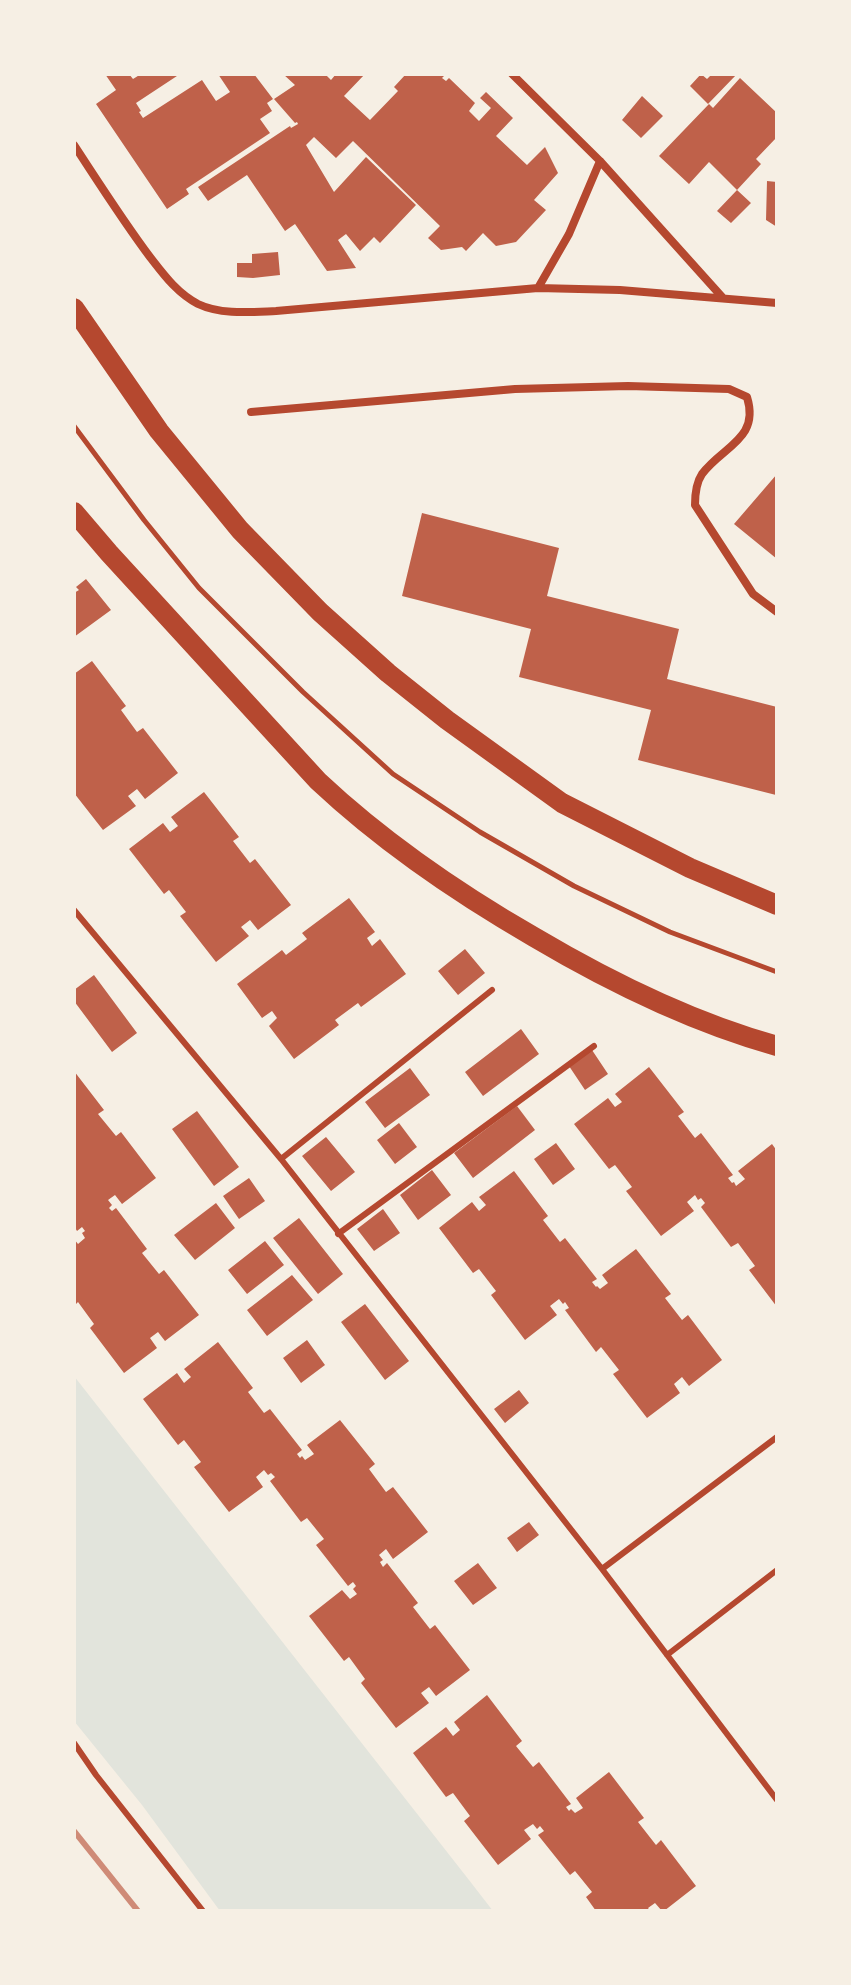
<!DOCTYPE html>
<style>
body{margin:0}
#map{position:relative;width:851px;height:1985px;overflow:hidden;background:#f6efe4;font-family:"Noto Sans",sans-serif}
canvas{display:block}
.frame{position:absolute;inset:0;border:76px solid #f6efe4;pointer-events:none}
</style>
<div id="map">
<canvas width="851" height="1985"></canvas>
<div class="frame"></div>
</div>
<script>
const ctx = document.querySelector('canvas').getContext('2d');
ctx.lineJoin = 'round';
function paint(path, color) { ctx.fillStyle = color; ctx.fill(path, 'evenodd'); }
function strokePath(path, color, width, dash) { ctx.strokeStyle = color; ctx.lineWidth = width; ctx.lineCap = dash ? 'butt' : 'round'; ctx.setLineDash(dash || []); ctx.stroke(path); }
paint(new Path2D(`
 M74 1376 469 1880 493 1911H220L142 1805 74 1721Z`), '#e2e4dc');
paint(new Path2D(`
 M105 74H129L133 79 141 74H180L136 103 141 111 139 112 143 118 202 80 216 101 230 92 218 74H254L273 99 267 103 272 111 260 119 270 133 186 189 189 194 167 209 96 104 116 90Z
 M283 74H325L331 80 336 74H365L344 96 370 120 398 91 394 87 406 74H446L442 78 446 81 449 78 475 103 469 111 479 121 491 108 480 98 486 92 513 118 496 136 527 165 545 147 558 173 534 200 546 210 516 242 496 246 483 233 466 251 462 247 441 250 428 238 440 226 353 141 336 158 314 137 306 145 334 192 366 157 416 205 380 243 374 237 360 251 346 234 338 240 356 268 327 271 295 224 285 231 247 175 208 201 198 187 290 126 291 128 298 124 297 122 295 123 274 99 295 85Z
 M701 74 707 79 712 74H737L708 104 690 86Z
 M740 78 777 113V137L756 159 761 164 737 190 751 203 731 223 717 211 737 190 709 162 689 184 659 156 709 104 713 108Z
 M642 96 663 116 641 138 622 120Z
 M767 181 777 182V227L766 220Z
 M278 252 280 275 253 278 237 277V263H252V254Z
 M777 474V559L734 524Z
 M422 513 559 548 547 596 679 629 667 679 777 707 776 795 638 760 651 710 519 677 531 629 402 596Z
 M86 579 111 610 74 637V593L79 590 76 587Z
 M92 661 126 706 121 710 137 732 143 728 178 773 145 799 137 789 128 796 136 806 103 830 74 793V674Z
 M204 792 239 837 233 841 250 863 255 859 291 905 258 930 250 920 241 927 249 936 216 962 180 916 186 912 169 890 164 894 129 849 163 823 170 832 178 826 171 817Z
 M349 898 375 932 367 938 372 946 380 939 406 974 361 1007 358 1003 335 1020 339 1025 294 1059 269 1026 277 1018 272 1011 262 1018 237 984 282 950 286 955 307 939 302 933Z
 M465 949 485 973 458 995 438 971Z
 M94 975 137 1033 112 1052 74 1001V990Z
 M521 1029 539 1054 483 1096 465 1072Z
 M592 1050 608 1074 585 1090 569 1066Z
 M649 1067 684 1112 678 1116 695 1138 701 1133 733 1175 728 1178 732 1183 734 1182 736 1186 745 1179 738 1171 772 1144 777 1151V1307L749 1270 755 1266 738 1243 731 1247 701 1207 705 1203 701 1198 698 1200 695 1195 687 1202 694 1211 661 1236 626 1191 632 1187 615 1165 609 1169 574 1124 608 1098 615 1107 622 1102 615 1094Z
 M410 1068 430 1095 385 1128 365 1102Z
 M74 1071 104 1110 98 1114 116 1136 121 1132 156 1178 122 1204 115 1195 108 1200 112 1205 109 1208 112 1211 116 1208 147 1249 142 1253 159 1274 164 1270 199 1315 165 1341 158 1332 150 1338 157 1348 124 1373 90 1328 94 1324 78 1302 74 1306V1239L78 1244 85 1238 82 1233 85 1231 82 1227 77 1231 74 1226Z
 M517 1106 535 1130 473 1178 454 1153Z
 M197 1111 239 1167 214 1186 172 1129Z
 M399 1123 417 1147 395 1164 377 1140Z
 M326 1137 355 1172 331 1191 302 1156Z
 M556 1143 575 1169 553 1185 534 1159Z
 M432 1170 451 1195 418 1220 400 1195Z
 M514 1171 548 1216 543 1220 560 1242 565 1238 597 1279 592 1282 596 1287 597 1286 600 1289 608 1283 602 1275 636 1249 671 1294 665 1298 682 1320 688 1315 722 1360 689 1386 682 1377 674 1384 680 1393 647 1418 613 1374 619 1370 601 1347 596 1352 565 1310 569 1308 565 1302 563 1304 559 1299 550 1306 557 1315 525 1340 491 1295 496 1291 479 1269 473 1273 439 1228 472 1202 479 1211 486 1205 479 1197Z
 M249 1178 265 1201 239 1219 223 1196Z
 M216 1203 235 1228 195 1260 174 1235Z
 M383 1209 400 1233 374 1251 357 1229Z
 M299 1218 343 1274 318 1294 273 1238Z
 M265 1241 284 1265 247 1294 228 1270Z
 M292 1275 313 1300 267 1336 247 1310Z
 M365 1304 409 1361 385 1380 341 1322Z
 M307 1340 325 1365 301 1383 283 1358Z
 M218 1342 253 1388 248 1392 264 1413 270 1409 302 1450 297 1454 300 1458 302 1456 305 1460 314 1454 307 1445 340 1420 375 1464 369 1469 386 1492 393 1487 428 1532 393 1559 386 1549 379 1555 383 1560 380 1562 383 1567 387 1563 418 1603 413 1607 430 1629 435 1625 470 1670 436 1696 429 1687 421 1693 429 1703 396 1728 361 1683 365 1679 349 1657 344 1661 309 1616 342 1590 350 1599 357 1594 353 1589 356 1586 353 1582 348 1586 316 1545 324 1539 307 1518 301 1522 270 1481 275 1477 271 1473 268 1475 264 1470 256 1477 263 1487 229 1512 194 1467 201 1462 184 1440 178 1445 143 1399 177 1373 184 1383 191 1377 184 1369Z
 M519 1390 529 1403 505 1423 494 1409Z
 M529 1522 539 1535 517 1552 507 1538Z
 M478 1563 497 1588 473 1605 454 1581Z
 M487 1695 522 1741 516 1746 533 1767 539 1762 571 1804 566 1807 569 1811 571 1809 575 1813 583 1808 576 1798 609 1772 644 1818 638 1822 656 1845 661 1840 696 1886 664 1911H662L655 1903 648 1908 650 1911H596L586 1897 592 1892 575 1871 570 1875 538 1835 544 1831 540 1826 537 1829 533 1824 524 1830 531 1839 498 1865 464 1821 470 1816 453 1793 446 1797 413 1753 446 1727 453 1736 460 1730 454 1722Z`), '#bf614a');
strokePath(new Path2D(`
 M74 426 144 520 199 588 303 692 393 774 480 832 574 886 670 932 777 972`), '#b5482f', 5);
strokePath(new Path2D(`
 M74 910 281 1159 602 1569 777 1800
 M281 1159 492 990
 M338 1234 594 1046
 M602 1569 777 1437
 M667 1655 777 1570
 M74 1743 96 1775 203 1911`), '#b5482f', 6);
strokePath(new Path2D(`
 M512 74 600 161 723 298
 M74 145C99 183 123 221 150 257 164 275 177 293 198 304 221 315 251 312 276 311L538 288 620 290 777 303
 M538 288 569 234 600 161
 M251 412 515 389 628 386 729 389 747 397C760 439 723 446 702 474 696 483 695 495 695 505L753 594 777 612`), '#b5482f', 8);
strokePath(new Path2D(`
 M74 308 159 431 240 530 320 612 388 673 447 720 562 803 690 868 777 905
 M74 512 109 553 318 781C383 842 456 892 534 937 610 982 691 1022 777 1046`), '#b5482f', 20);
strokePath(new Path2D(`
 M74 1831 138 1911`), '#cf8b77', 6);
</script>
